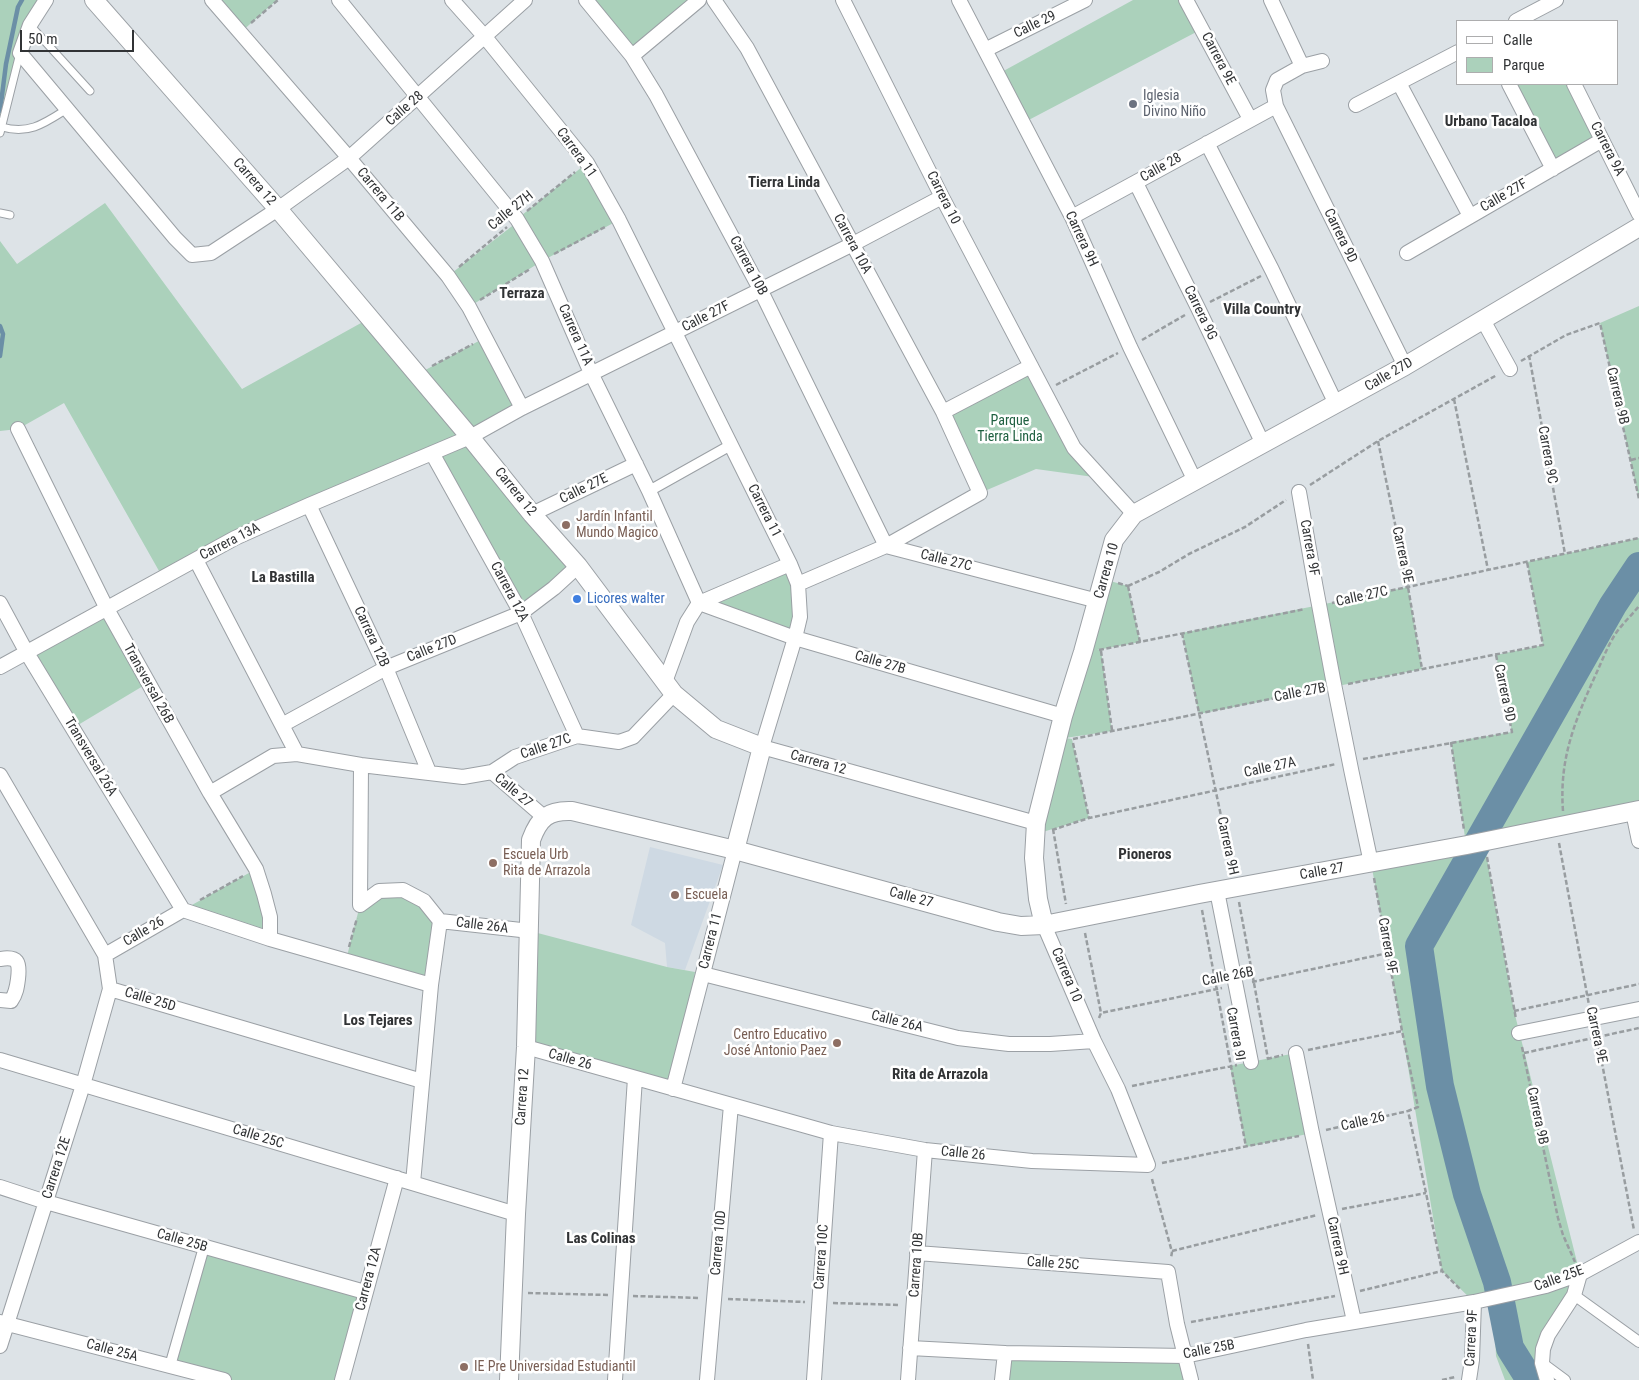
<!DOCTYPE html>
<meta charset="utf-8">
<style>
body{margin:0}
#map{position:relative;width:1639px;height:1380px;overflow:hidden;background:#dde3e7;font-family:"Roboto Condensed",sans-serif}
canvas{display:block}
.legend{position:absolute;left:1456px;top:20px;width:162px;height:65px;box-sizing:border-box;background:#fff;border:1px solid #adadae;margin:0;padding:6px 9px;list-style:none;font-size:15px;color:#313335}
.legend li{display:flex;align-items:center;gap:10px;height:25px}
.legend b{width:25px;border:1px solid #adadae}
.scale{position:absolute;left:20px;top:30px;width:114px;height:22px;box-sizing:border-box;border:2px solid #313335;border-top:0;padding-left:6px;font-size:15px;line-height:18px;white-space:nowrap;color:#313335;-webkit-text-stroke:4px #fff;paint-order:stroke}
</style>
<div id="map">
<canvas width="1639" height="1380"></canvas>
<ul class="legend">
<li><b style="height:6px;background:#fff"></b>Calle</li>
<li><b style="height:14px;background:#abd1bb"></b>Parque</li>
</ul>
<div class="scale">50 m</div>
</div>
<script>
const ctx = document.querySelector('canvas').getContext('2d');
ctx.lineJoin = 'round';
function paint(path, color) { ctx.fillStyle = color; ctx.fill(path, 'evenodd'); }
function strokePath(path, color, width, dash) { ctx.strokeStyle = color; ctx.lineWidth = width; ctx.lineCap = dash ? 'butt' : 'round'; ctx.setLineDash(dash || []); ctx.stroke(path); }
function drawText(font, color, halo, rows, align = 'center') {
  ctx.font = font + ' "Roboto Condensed",sans-serif'; ctx.lineWidth = 5; ctx.setLineDash([]); ctx.textBaseline = 'middle'; ctx.strokeStyle = halo; ctx.fillStyle = color; for (const [text, x, y, turn = 0] of rows) {
    ctx.save(); ctx.translate(x, y); ctx.rotate((+turn || 0) * Math.PI / 180); ctx.textAlign = isNaN(turn) ? turn : align; if (halo) ctx.strokeText(text, 0, 0); ctx.fillText(text, 0, 0); ctx.restore();
  }
}
paint(new Path2D(`
 M650 847 723 865 685 970 667 967 665 943 631 925Z`), '#ced9e3');
paint(new Path2D(`
 M0 0H47L30 25 0 121Z
 M212 0H277L240 33Z
 M586 0H699L632 56Z
 M1133 0H1186L1202 29 1023 123 998 74Z
 M1509 84H1571L1602 140 1553 169Z
 M587 163 619 220 542 261 469 307 448 276 516 223 517 219Z
 M105 203 242 389 370 318 418 374 486 337 522 408 471 436 578 566 521 613 431 453 163 578 64 403 18 429 0 431V241L17 264Z
 M1639 306V499L1600 323Z
 M1031 366 1074 448 1101 478 1036 469 980 493 943 412Z
 M1639 538V810L1484 841 1514 1011 1580 1274 1543 1363 1565 1380H1505L1496 1356 1494 1308 1474 1302 1442 1271 1402 1031 1371 863 1466 844 1451 742 1512 732 1496 655 1543 645 1527 562Z
 M790 564 798 584 793 634 699 603Z
 M1103 579 1128 586 1140 642 1097 650H1101L1112 731 1065 738 1072 739 1089 818 1036 834Z
 M1408 587 1422 669 1199 714 1182 633Z
 M107 609 148 683 73 728 27 653Z
 M256 869 270 939 183 910Z
 M403 890 440 921 431 985 346 960 360 905Z
 M530 931 667 967 695 972 673 1089 526 1047Z
 M1296 1053 1312 1133 1246 1147 1230 1066Z
 M204 1247 365 1292 342 1380H224L170 1366Z
 M1005 1353 1185 1356 1191 1380H1002Z`), '#abd1bb');
strokePath(new Path2D(`
 M0 111 6 64 18 7 22 0
 M0 326 3 334 0 356`), '#6b8fa6', 4.5);
strokePath(new Path2D(`
 M1530 1380 1510 1348 1497 1282 1467 1194 1440 1086 1419 946 1613 605 1639 566`), '#6b8fa6', 28);
const service = new Path2D(`
 M30 25 90 91
 M2 127C29 135 45 123 67 109
 M0 133 20 53
 M0 213 10 215`);
const pedestrian = new Path2D(`
 M649 491 731 445
 M1574 1295 1639 1342
 M1542 1363 1565 1380
 M170 1366 204 1247`);
const minor = new Path2D(`
 M46 0 30 25 20 53 175 238 192 255 211 253 278 209 349 158 525 0
 M212 0 349 158 448 276 469 307 522 408
 M339 0 517 219 542 261 591 373 649 491 699 603
 M452 0 485 37 587 163 619 220 790 564 798 584 800 617 795 638 762 747 1036 823
 M586 0 632 56 656 95 760 289 886 546 980 493 943 412 747 48 714 0
 M843 0 942 197 1074 448 1134 514
 M959 0 1072 217 1130 347 1195 481
 M1186 0 1250 119
 M1271 0 1302 66
 M1516 21 1556 0
 M985 50 1085 0
 M632 56 699 0
 M1322 61 1302 66 1277 80 1273 90 1276 106 1405 366
 M1399 83 1470 216
 M1509 84 1553 169
 M1574 84 1639 214
 M1356 105 1458 52
 M1207 143 1272 270 1336 404
 M1136 183 1198 308 1263 444
 M1072 217 1276 106
 M1407 253 1602 140
 M1483 320 1510 369
 M943 412 1031 366
 M18 429 107 609 210 793 256 869 264 894 270 917V939
 M432 453 521 613 577 736
 M1299 492C1320 616 1344 740 1371 863
 M309 505 386 668 429 772
 M532 514 636 464
 M196 560 297 754
 M798 584 886 546 1098 601
 M0 603 27 653 183 910
 M699 603 795 638 1063 716
 M0 667 235 538 309 505 470 437 522 408 853 244 942 197
 M665 682 687 622 699 603 790 564
 M282 725 386 668 521 613 554 588 578 566
 M492 772 544 817
 M0 775 105 955 110 989 83 1085 0 1346
 M210 793 273 756 297 754 361 765 463 777 492 772 515 757 577 736 619 742 633 737 674 694
 M1633 812 1639 841
 M1217 891 1251 1062
 M360 905 379 891 403 890 424 901 440 921 530 931
 M360 905 361 765
 M183 910 270 939 431 985
 M105 955 183 910
 M0 959C18 956 20 962 18 979 17 987 16 994 11 1001L0 1000
 M703 974 958 1038 1009 1044H1050L1094 1041
 M110 989 422 1081
 M1519 1033 1639 1009
 M526 1047 831 1133 925 1150 1032 1161 1148 1165 1118 1089 1094 1041 1044 925
 M1296 1053 1312 1133 1354 1321
 M0 1060 516 1214
 M673 1089 735 850
 M413 1183 431 985 440 921
 M0 1187 46 1202 365 1292
 M917 1253 1168 1272 1177 1324 1191 1380
 M0 1322 224 1380
 M910 1348 1005 1353 1185 1356 1306 1330 1474 1302 1546 1286 1580 1274 1639 1242
 M342 1380 397 1178
 M615 1380 635 1078
 M707 1380 731 1105
 M814 1380 831 1133
 M908 1380 925 1150
 M1002 1380 1005 1353
 M1469 1380 1472 1360 1474 1302
 M1547 1380 1542 1363 1543 1349 1548 1335 1574 1295 1580 1274`);
const tertiary = new Path2D(`
 M94 0 278 209 470 437 532 514 578 566 674 694 716 729 762 747 735 850
 M1044 925 1038 899 1034 858 1036 823 1063 716 1083 652 1114 540 1134 514 1405 366 1639 227
 M509 1380 516 1214 526 1047 531 840C539 818 548 810 572 811L735 850 998 922 1021 926 1044 925 1199 894 1467 845 1639 810`);
strokePath(service, '#9ba0a5', 9);
strokePath(pedestrian, '#9ba0a5', 12);
strokePath(minor, '#9ba0a5', 16);
strokePath(tertiary, '#9ba0a5', 20);
strokePath(new Path2D(`
 M251 23 278 0
 M527 211 575 172
 M554 254 607 226
 M459 267 507 227
 M480 300 530 269
 M1210 302 1261 276
 M1142 340 1185 315
 M1529 355 1565 554
 M1521 361 1566 335 1600 323 1639 499
 M432 366 473 344
 M1056 385 1118 353
 M1454 399 1488 570
 M1378 441 1408 587 1422 669
 M1631 460 1639 458
 M1310 485 1378 441 1497 375
 M1118 583 1128 586
 M1128 586 1159 572 1189 554 1245 527 1286 500
 M1128 586 1140 642
 M1332 603 1639 538
 M1182 633 1233 872
 M1099 650 1305 609
 M1101 651 1112 730
 M1348 684 1543 645 1527 562
 M1073 739 1320 689
 M1451 742 1464 830
 M1073 743 1089 818
 M1363 759 1512 732 1496 655
 M1563 811C1559 758 1575 721 1596 674 1602 661 1608 645 1616 633 1623 623 1632 615 1639 606
 M1053 829 1066 904
 M1052 830 1089 818 1336 764
 M1559 843 1589 1005
 M1487 857 1516 1019
 M1374 878 1402 1031 1418 1107 1408 1111 1426 1193 1442 1271 1460 1289
 M200 900 243 876
 M1239 902 1268 1059
 M1202 910 1246 1147
 M1085 933 1101 1013
 M349 947 357 918
 M1252 982 1388 953
 M1514 1011 1639 984
 M1099 1018 1101 1013 1222 988
 M1596 1032 1634 1230
 M1522 1047 1558 1218 1563 1235 1575 1262
 M1308 1050 1402 1031
 M1524 1053 1639 1028
 M1267 1059 1283 1055
 M1132 1086 1237 1065
 M1326 1130 1408 1111
 M1162 1163 1299 1136
 M1152 1179 1172 1252 1171 1258
 M1342 1209 1426 1193
 M1172 1251 1317 1215
 M1360 1291 1442 1271
 M528 1293 608 1295
 M633 1296 700 1298
 M728 1299 805 1302
 M833 1303 900 1305
 M1191 1322 1335 1296
 M1308 1344 1313 1380
 M1442 1380 1455 1377`), '#989da0', 2.5, [5, 2.5]);
strokePath(service, '#fff', 7);
strokePath(pedestrian, '#fff', 10);
strokePath(minor, '#fff', 14);
strokePath(tertiary, '#fff', 18);
for (const [x, y, r, color] of [
 [1133,104,5,"#6b7280"],
 [566,525,5,"#8d6e63"],
 [577,599,5,"#3f7fe0"],
 [493,863,5,"#8d6e63"],
 [675,895,5,"#8d6e63"],
 [837,1043,5,"#8d6e63"],
 [464,1367,5,"#8d6e63"]
]) { const dot = new Path2D(); dot.arc(x, y, r, 0, 2 * Math.PI); ctx.fillStyle = color; ctx.fill(dot); strokePath(dot, '#fff', 2); }
drawText('14px', '#313335', '#fff', [
 ["Calle 29",1035,25,-26],
 ["Carrera 9E",1218,59,62],
 ["Calle 28",405,109,-41],
 ["Carrera 9A",1607,149,63],
 ["Carrera 11",576,153,54],
 ["Calle 28",1161,168,-29],
 ["Carrera 12",254,182,49],
 ["Carrera 11B",380,195,50],
 ["Calle 27F",1504,196,-30],
 ["Carrera 10",943,198,63],
 ["Calle 27H",511,211,-39],
 ["Carrera 9D",1340,236,64],
 ["Carrera 9H",1081,239,65],
 ["Carrera 10A",852,244,62],
 ["Carrera 10B",748,266,62],
 ["Carrera 9G",1200,313,64],
 ["Calle 27F",706,317,-27],
 ["Carrera 11A",575,335,66],
 ["Calle 27D",1389,375,-30],
 ["Carrera 9B",1617,396,77],
 ["Carrera 9C",1547,455,80],
 ["Calle 27E",584,489,-26],
 ["Carrera 12",515,492,51],
 ["Carrera 11",764,511,63],
 ["Carrera 13A",230,542,-27],
 ["Carrera 9F",1309,548,80],
 ["Carrera 9E",1402,555,78],
 ["Calle 27C",946,561,14],
 ["Carrera 10",1107,571,-74],
 ["Carrera 12A",509,592,62],
 ["Calle 27C",1362,597,-12],
 ["Carrera 12B",371,637,65],
 ["Calle 27D",432,649,-22],
 ["Calle 27B",880,663,16],
 ["Transversal 26B",148,684,61],
 ["Calle 27B",1300,693,-11],
 ["Carrera 9D",1504,693,78],
 ["Calle 27C",546,747,-19],
 ["Transversal 26A",90,757,59],
 ["Carrera 12",818,763,16],
 ["Calle 27A",1270,768,-12],
 ["Calle 27",513,791,40],
 ["Carrera 9H",1227,846,78],
 ["Calle 27",1322,872,-10],
 ["Calle 27",911,898,15],
 ["Calle 26A",482,926,7],
 ["Calle 26",144,932,-30],
 ["Carrera 11",711,941,-76],
 ["Carrera 9F",1387,946,80],
 ["Carrera 10",1066,975,67],
 ["Calle 26B",1228,977,-11],
 ["Calle 25D",150,1000,17],
 ["Calle 26A",897,1022,14],
 ["Carrera 9I",1235,1034,80],
 ["Carrera 9E",1596,1035,78],
 ["Calle 26",570,1060,16],
 ["Carrera 12",523,1097,-86],
 ["Carrera 9B",1537,1116,78],
 ["Calle 26",1363,1122,-13],
 ["Calle 25C",258,1137,17],
 ["Calle 26",963,1154,6],
 ["Carrera 12E",57,1168,-72],
 ["Calle 25B",182,1241,16],
 ["Carrera 10D",719,1243,-85],
 ["Carrera 9H",1337,1246,78],
 ["Carrera 10C",822,1257,-86],
 ["Calle 25C",1053,1264,4],
 ["Carrera 10B",917,1265,-86],
 ["Carrera 12A",369,1279,-75],
 ["Calle 25E",1559,1279,-20],
 ["Carrera 9F",1472,1338,-87],
 ["Calle 25B",1209,1350,-11],
 ["Calle 25A",112,1351,15]
]);
drawText('14px', '#5b616d', '#fff', [
 ["Iglesia",1143,96],
 ["Divino Niño",1143,112]
], 'left');
drawText('14px', '#1f6041', '#fff', [
 ["Parque",1010,421],
 ["Tierra Linda",1010,437]
]);
drawText('14px', '#785e54', '#fff', [
 ["Jardín Infantil",576,517],
 ["Mundo Magico",576,533],
 ["Escuela Urb",503,855],
 ["Rita de Arrazola",503,871],
 ["Escuela",685,895],
 ["Centro Educativo",827,1035,"right"],
 ["José Antonio Paez",827,1051,"right"],
 ["IE Pre Universidad Estudiantil",474,1367]
], 'left');
drawText('14px', '#366cbe', '#fff', [
 ["Licores walter",587,599]
], 'left');
drawText('bold 15px', '#313335', '#fff', [
 ["Urbano Tacaloa",1491,122],
 ["Tierra Linda",784,183],
 ["Terraza",522,294],
 ["Villa Country",1262,310],
 ["La Bastilla",283,578],
 ["Pioneros",1145,855],
 ["Los Tejares",378,1021],
 ["Rita de Arrazola",940,1075],
 ["Las Colinas",601,1239]
]);
</script>
